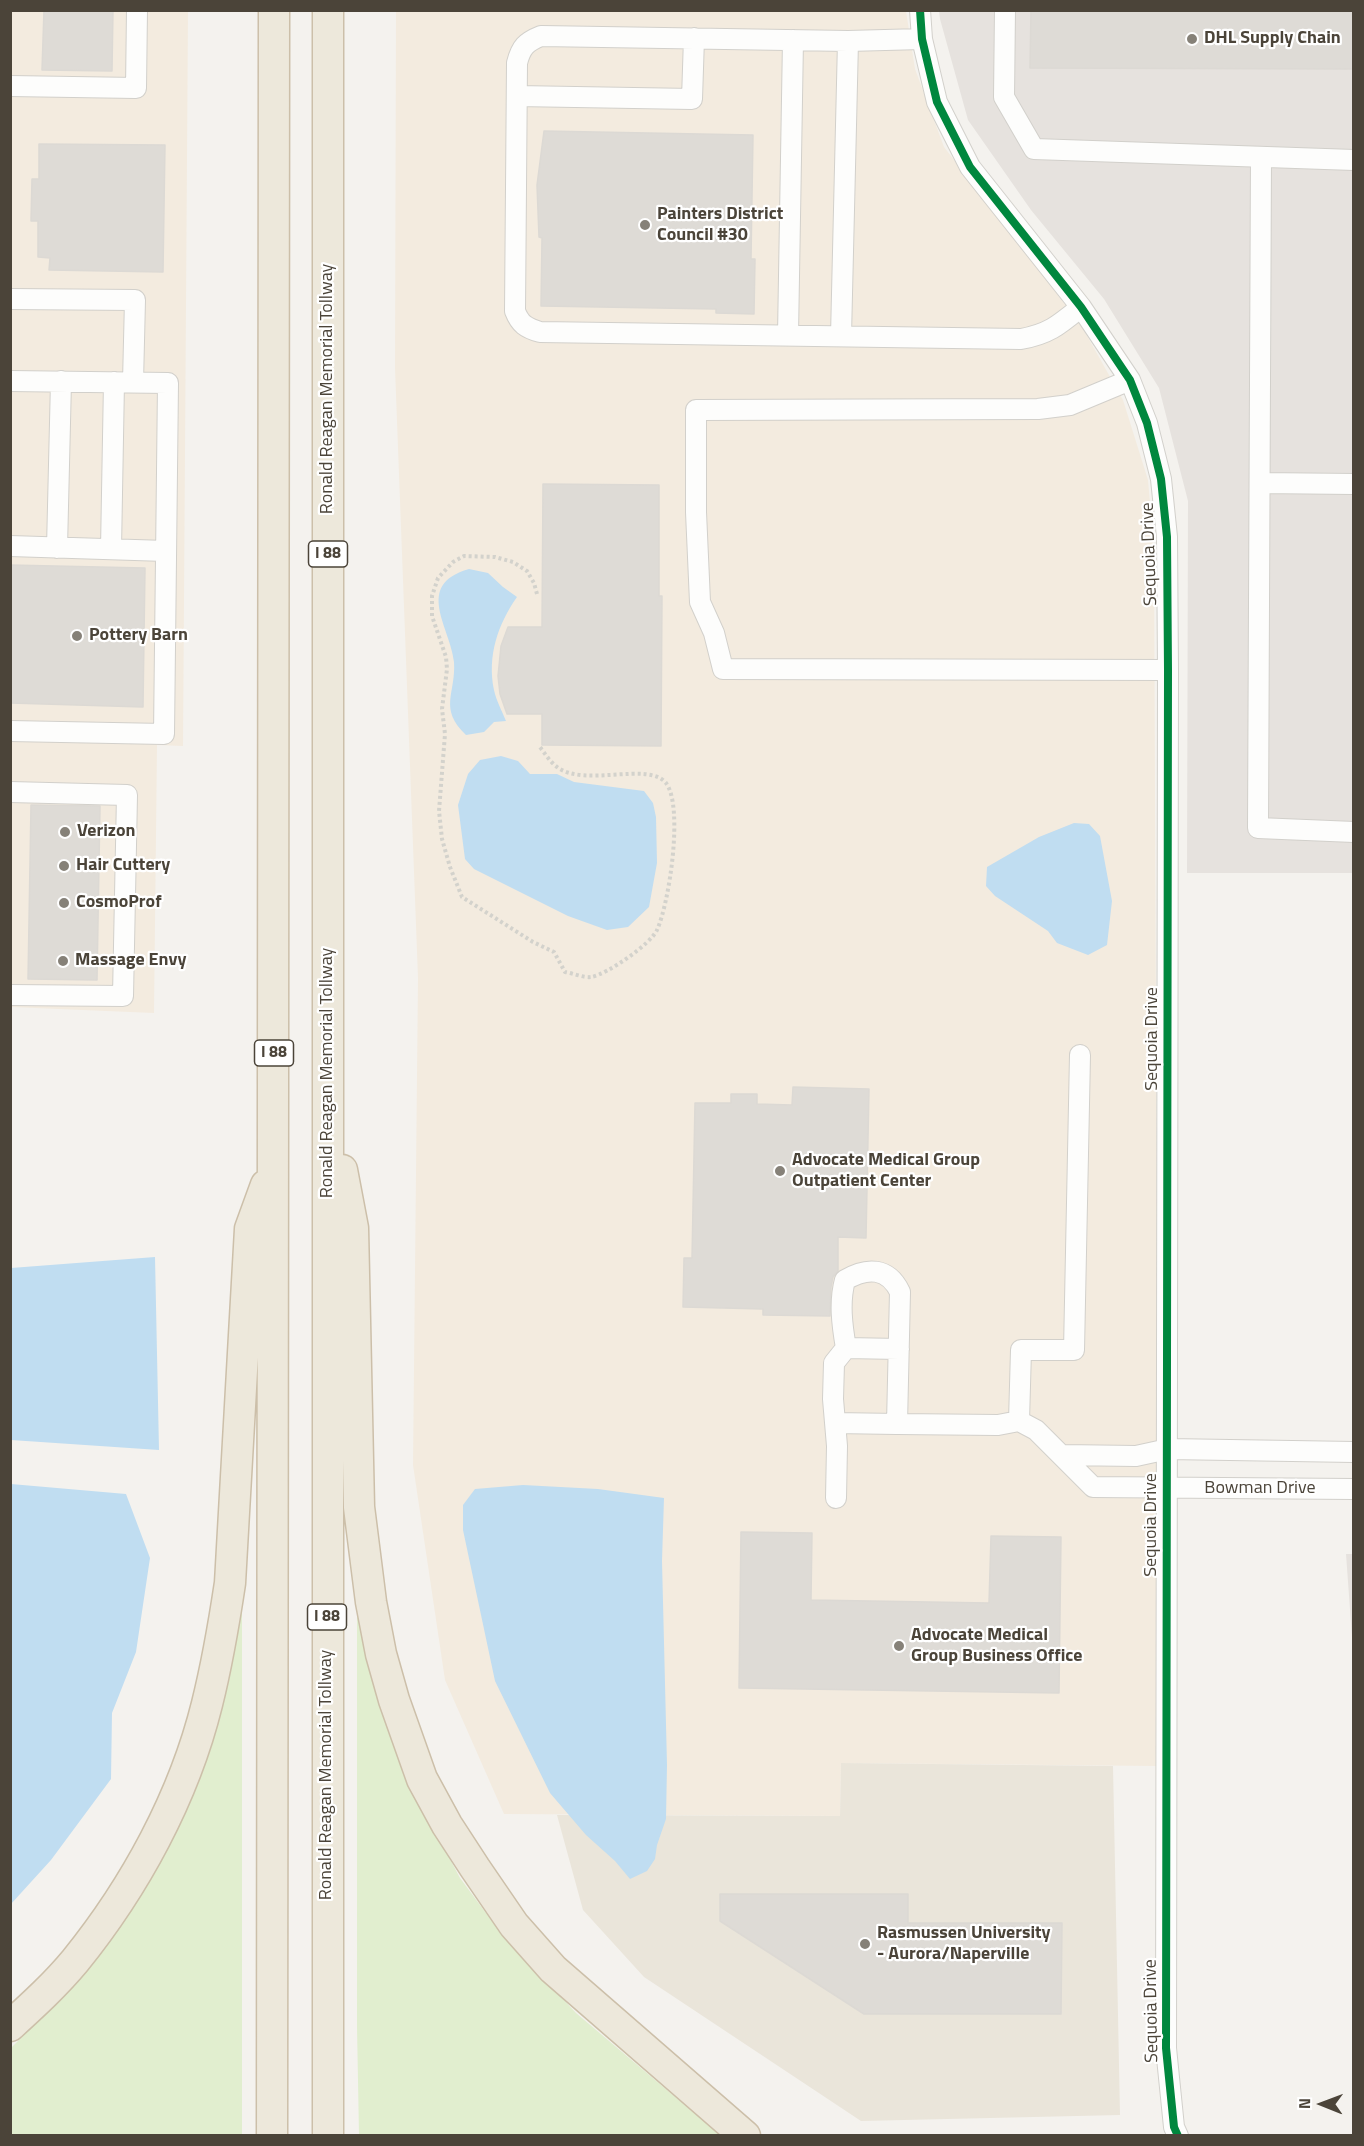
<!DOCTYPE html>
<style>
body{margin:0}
#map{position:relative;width:1364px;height:2146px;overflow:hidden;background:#f4f2ee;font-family:"Titillium Web",sans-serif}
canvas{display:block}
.frame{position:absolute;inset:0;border:12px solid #4b4439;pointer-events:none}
.north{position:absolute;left:1292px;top:2074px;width:60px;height:60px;-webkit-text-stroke:4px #fff;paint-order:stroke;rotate:271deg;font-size:16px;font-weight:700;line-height:24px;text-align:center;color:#4b4439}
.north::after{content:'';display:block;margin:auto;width:21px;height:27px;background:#4b4439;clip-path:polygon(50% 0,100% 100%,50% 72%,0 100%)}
</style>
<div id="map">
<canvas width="1364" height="2146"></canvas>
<div class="frame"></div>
<div class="north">N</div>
</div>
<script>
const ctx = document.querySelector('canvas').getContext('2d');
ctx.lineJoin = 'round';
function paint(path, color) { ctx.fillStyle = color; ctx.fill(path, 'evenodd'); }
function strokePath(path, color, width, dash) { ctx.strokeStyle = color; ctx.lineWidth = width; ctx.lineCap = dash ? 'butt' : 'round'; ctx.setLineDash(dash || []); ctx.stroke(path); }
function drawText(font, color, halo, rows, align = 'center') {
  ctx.font = font + ' "Titillium Web",sans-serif'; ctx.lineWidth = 4.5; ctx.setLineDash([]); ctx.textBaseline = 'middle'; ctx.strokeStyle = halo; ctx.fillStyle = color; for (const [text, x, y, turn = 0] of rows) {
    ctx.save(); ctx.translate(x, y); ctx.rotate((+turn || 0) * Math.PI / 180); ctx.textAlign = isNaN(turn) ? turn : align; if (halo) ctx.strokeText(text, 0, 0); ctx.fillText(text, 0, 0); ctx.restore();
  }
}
paint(new Path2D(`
 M11 11H188L183 746 157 745 154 1013 11 1007Z
 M396 11H906L915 69 944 147 1081 325 1123 400 1148 480 1154 549 1159 1766 841 1763 840 1816 504 1814 445 1680 413 1465 418 978 395 368Z`), '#f3ebdf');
paint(new Path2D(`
 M939 11H1353V873H1187L1188 501 1159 388 1104 299 1031 210 968 120 940 19Z
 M1346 1554H1353V1651Z`), '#e6e2de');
paint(new Path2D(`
 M841 1763 1113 1766 1120 2115 861 2121 644 1977 583 1910 557 1815 840 1816Z`), '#eae5da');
paint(new Path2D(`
 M242 1610V2135L11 2136V2048L76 1982 212 1739 228 1682 240 1612Z
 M357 1612H359L384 1717 402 1769 460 1878 497 1928 576 2013 720 2135H359L357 2027Z`), '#e1eecf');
paint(new Path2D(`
 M469 569 488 573 503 587 517 597C498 624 487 656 494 690 496 700 502 711 506 721L494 722 484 732 466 735C438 708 456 694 454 662 451 628 413 585 469 569Z
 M501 756 518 761 530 774H557L574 782 644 791 653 803 656 817 657 863 649 907 628 927 607 930 568 916 474 869 465 859 458 805 468 774 480 760Z
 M1074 823 1089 824 1100 836 1112 901 1107 945 1088 955 1057 943 1048 931 995 896 986 886 987 867 1039 837Z
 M155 1257 159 1450 11 1440V1268Z
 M11 1484 126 1494 150 1558 136 1652 112 1713 111 1779 51 1860 11 1904Z
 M523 1485 598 1489 664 1498 662 1561 667 1765 666 1819 657 1845 655 1859 647 1871 630 1879 615 1861 586 1835 550 1793 495 1681 463 1530V1505L475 1489Z`), '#c0ddf1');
const building = new Path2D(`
 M44 10H113L112 71 42 70Z
 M1031 10H1353V69L1030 68Z
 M544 131 753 135 751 259H755L754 314 716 313V309L541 306 542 238 539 237 537 185Z
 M39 144 165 145 163 272 49 270 50 258 38 257V221H31L32 179H39Z
 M543 484 659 485V596H662L661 746 542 745V714H507L500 694 498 676 501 646 508 627H542Z
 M10 565 145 568 143 707 10 703Z
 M31 805 100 806 97 980 28 979Z
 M793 1087 869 1089 866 1238 838 1237V1271L833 1277 831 1287 830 1316 763 1315V1309L683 1307 684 1258H692L695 1103H731V1094H757V1104L792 1105Z
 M741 1532 812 1533 811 1600 989 1603 991 1536 1061 1537 1059 1693 739 1688Z
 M720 1894H908V1923H1062L1061 2014H864L720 1921Z`);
paint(building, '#dedbd6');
strokePath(building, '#dcd9d4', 1.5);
const minor = new Path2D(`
 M920 10 922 39 937 102 970 167 1081 307 1130 380 1147 423 1161 479 1167 537 1168 670 1166 2048 1174 2127 1178 2136
 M1005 10 1004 97 1034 149 1354 160
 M922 39 848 41 541 36C526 42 521 47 517 63L515 311C520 324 526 328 540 332L1021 339C1049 334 1059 325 1081 307
 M10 86 136 88 137 10
 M517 96 692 99 694 38
 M1261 157 1258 828 1354 832
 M10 299 135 300 133 382
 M788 335 793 40
 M841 336 848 41
 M1130 380 1070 405 1038 409 696 410V512L700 602 714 633 723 669 1168 670
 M10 381 168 383 164 734 10 731
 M1260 483 1354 484
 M10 546 166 551
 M57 548 61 381
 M111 549 114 382
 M10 792 127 795 123 996 10 995
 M1080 1055 1074 1350H1021L1019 1421 1036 1430 1093 1487 1354 1489
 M846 1348 899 1349
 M835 1423 897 1424
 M1062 1455 1136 1456 1168 1449 1354 1452
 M836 1498 837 1446 833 1399 834 1363 846 1348C842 1325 839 1302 845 1280 867 1267 888 1267 900 1292L897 1424 998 1425 1019 1421`);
const highway = new Path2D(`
 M342 1170 353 1228 359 1507 371 1602 381 1654 394 1700 422 1779 447 1825 475 1868 514 1925 553 1969 745 2136
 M10 2026C33 2005 55 1985 75 1961 135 1887 184 1797 207 1704 217 1664 224 1623 230 1583L250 1229 266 1185
 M272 2136 274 10
 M328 2136V10`);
strokePath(minor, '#d2d0cb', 22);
strokePath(highway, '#ccbfa9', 33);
strokePath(new Path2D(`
 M537 594 534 583 527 571 513 562 495 557 464 556 453 562 438 578 432 596V616L446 657 447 669 442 709 445 734 439 811 442 839 450 867 462 897 533 942 554 952 565 972C572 973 584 978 591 977 606 975 651 944 657 930 669 904 684 807 666 783 648 761 585 788 557 767 550 762 544 752 539 746`), '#d3d2cc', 4, [3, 3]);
strokePath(minor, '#fdfdfc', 20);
strokePath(highway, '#ede8db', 30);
strokePath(new Path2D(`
 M920 10 922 39 937 102 970 167 1081 307 1130 380 1147 423 1161 479 1167 537 1168 670 1166 2048 1174 2127 1178 2136`), '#00873e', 8);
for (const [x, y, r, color] of [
 [1192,39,6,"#868178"],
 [645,225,6,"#868178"],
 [77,636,6,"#868178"],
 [65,832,6,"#868178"],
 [64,866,6,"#868178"],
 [64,903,6,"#868178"],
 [63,961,6,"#868178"],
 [780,1171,6,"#868178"],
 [899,1646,6,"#868178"],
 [865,1944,6,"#868178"]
]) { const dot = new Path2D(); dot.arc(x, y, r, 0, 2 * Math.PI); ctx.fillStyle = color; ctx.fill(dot); strokePath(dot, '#fff', 2); }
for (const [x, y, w] of [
 [328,554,39],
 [274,1053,39],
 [327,1617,39]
]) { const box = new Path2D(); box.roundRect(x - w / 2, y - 13, w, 26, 4.5); ctx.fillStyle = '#fff'; ctx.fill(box); strokePath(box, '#4b4439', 1.5); }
drawText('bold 16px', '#4b4439', null, [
 ["I 88",328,554],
 ["I 88",274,1053],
 ["I 88",327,1617]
]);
drawText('bold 18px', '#4b4439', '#fff', [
 ["DHL Supply Chain",1204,39],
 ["Painters District",657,215],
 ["Council #30",657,236],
 ["Pottery Barn",89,636],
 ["Verizon",77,832],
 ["Hair Cuttery",76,866],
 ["CosmoProf",76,903],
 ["Massage Envy",75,961],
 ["Advocate Medical Group",792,1161],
 ["Outpatient Center",792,1182],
 ["Advocate Medical",911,1636],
 ["Group Business Office",911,1657],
 ["Rasmussen University",877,1934],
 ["- Aurora/Naperville",877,1955]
], 'left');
drawText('18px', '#4b4439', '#fff', [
 ["Ronald Reagan Memorial Tollway",328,389,-90],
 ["Sequoia Drive",1150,554,-92],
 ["Sequoia Drive",1153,1039,-90],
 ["Ronald Reagan Memorial Tollway",328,1073,-90],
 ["Bowman Drive",1260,1489],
 ["Sequoia Drive",1152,1525,-90],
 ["Ronald Reagan Memorial Tollway",327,1775,-90],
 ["Sequoia Drive",1152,2011,-91]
]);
</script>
